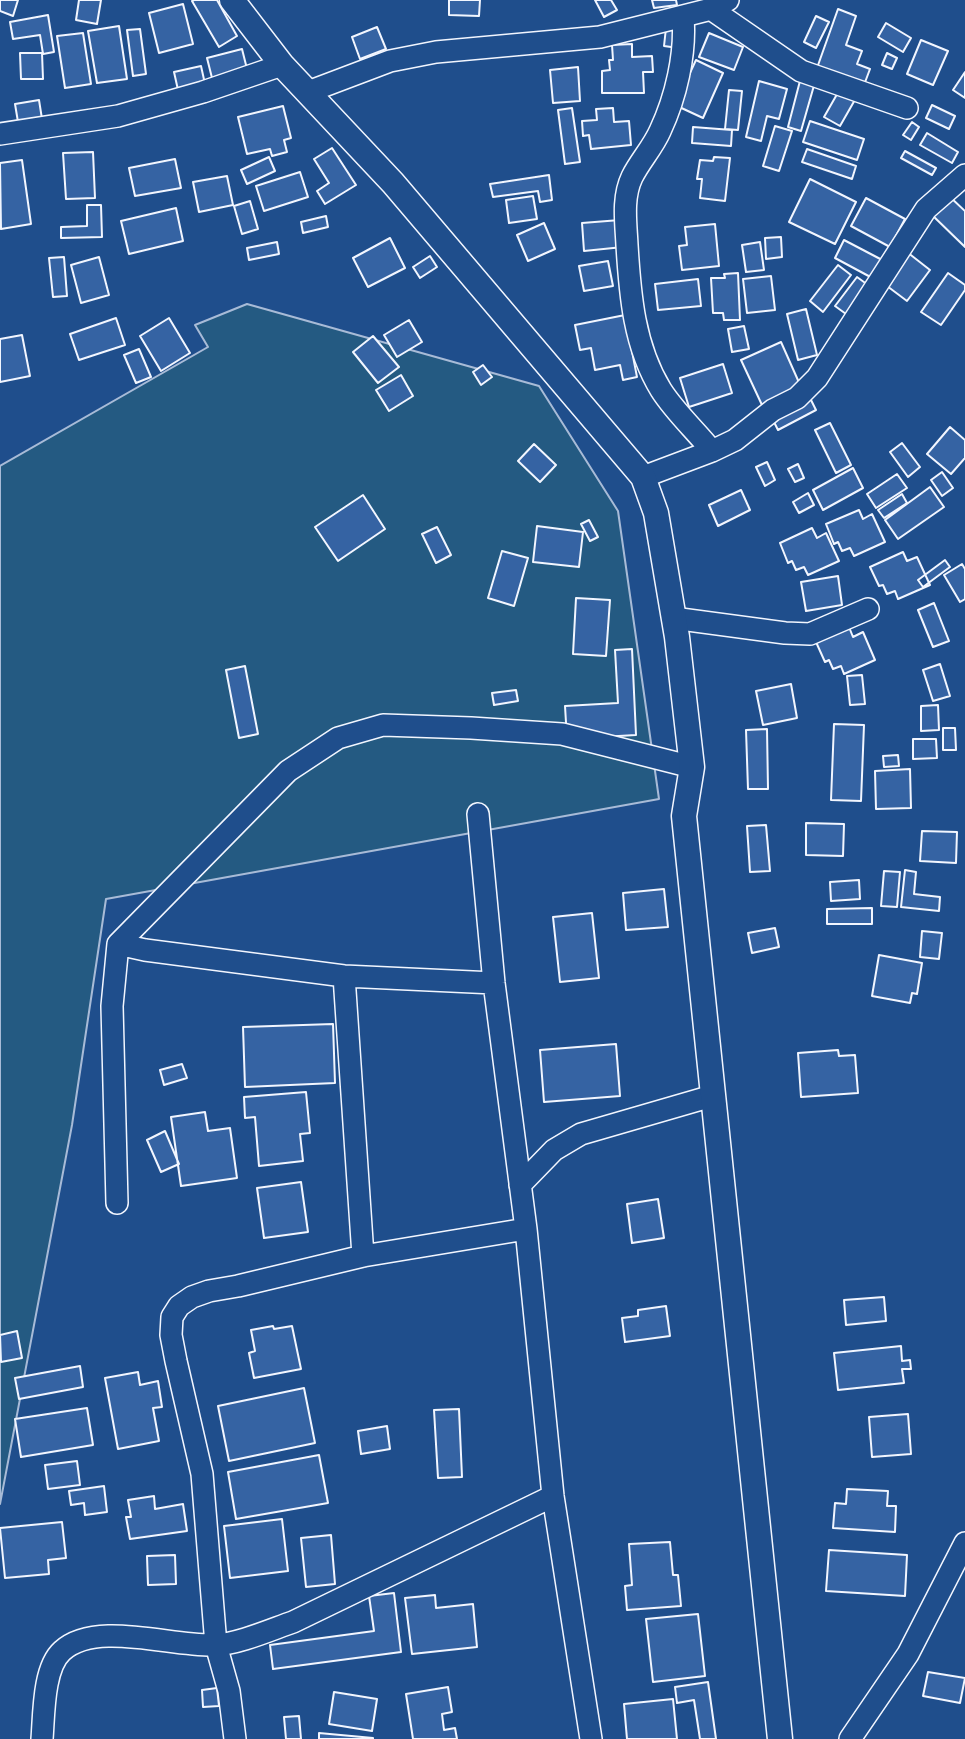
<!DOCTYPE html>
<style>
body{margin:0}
canvas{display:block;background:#1f4e8c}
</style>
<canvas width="965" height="1739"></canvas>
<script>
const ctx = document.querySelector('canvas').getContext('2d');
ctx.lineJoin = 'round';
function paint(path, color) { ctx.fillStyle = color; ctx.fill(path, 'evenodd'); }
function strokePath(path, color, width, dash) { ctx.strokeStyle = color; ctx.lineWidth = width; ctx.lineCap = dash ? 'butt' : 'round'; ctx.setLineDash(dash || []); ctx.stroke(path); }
const green = new Path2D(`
 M247 304 539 386 618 511 659 799 106 899 72 1125 0 1504V466L208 347 195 325Z`);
paint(green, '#245a82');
strokePath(green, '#a8bbd7', 2);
const building = new Path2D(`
 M0 0H18L13 16 0 11Z
 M79 0H101L97 24 76 20Z
 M194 0H217L237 36 219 47 192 1Z
 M449 0H480L479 16 449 15Z
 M595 0H611L617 10 604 17Z
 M652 0H676L677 5 654 8Z
 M183 4 193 44 159 53 149 13Z
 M838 9 856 16 846 45 862 51 857 64 870 69 864 85 817 68Z
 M48 15 54 52 43 54 40 35 13 39 10 22Z
 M816 16 829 22 816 48 804 42Z
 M886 23 911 38 903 52 878 37Z
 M119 26 127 79 97 83 88 31Z
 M377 27 386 49 360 59 352 37Z
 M666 28 680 29 678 48 664 46Z
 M140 29 146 74 133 76 127 30Z
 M83 33 91 84 65 88 57 36Z
 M709 33 743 47 734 70 699 57Z
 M921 40 948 51 933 85 907 74Z
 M632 44V57L652 56 653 72H643L644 93H602V71L610 70 609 60H613L612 45Z
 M242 49 248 73 213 82 207 58Z
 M20 53H42L43 79H21Z
 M887 53 897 58 892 69 882 65Z
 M696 60 723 73 703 118 675 105Z
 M201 66 205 84 178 90 174 72Z
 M578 67 580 101 553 103 550 70Z
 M965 72V98L953 90Z
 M801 77 815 82 801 131 788 127Z
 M759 81 787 89 779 119 767 116 761 141 746 137Z
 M840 89 856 98 840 126 824 117Z
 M729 90 742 91 738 130 725 129Z
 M39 100 42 119 18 122 15 104Z
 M932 105 955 116 949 129 926 118Z
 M283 106 291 138 284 140 287 152 272 156 270 149 247 154 238 117Z
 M572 108 580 162 565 164 558 110Z
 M613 108 614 122 629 121 631 145 591 149 589 135 583 136 582 121 597 120 596 109Z
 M810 121 864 139 857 160 803 142Z
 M912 122 919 127 911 140 903 135Z
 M775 126 792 131 779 171 763 166Z
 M693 127 732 130 731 146 692 143Z
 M927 133 958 152 952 163 920 145Z
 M332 148 356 185 325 204 317 191 329 183 314 159Z
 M807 149 856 166 852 179 802 162Z
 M905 151 936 168 932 175 901 158Z
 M93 152 95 198 66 199 63 153Z
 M269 157 275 171 247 184 241 170Z
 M714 157 730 158 725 201 700 198 702 179H697L700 160 713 161Z
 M175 159 181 188 135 196 129 168Z
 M22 160 31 224 1 229 0 163Z
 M300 172 308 197 264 211 256 186Z
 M549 175 552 200 540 202 538 191 493 197 490 184Z
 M227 176 233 205 199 212 193 182Z
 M810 179 856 202 835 244 789 222Z
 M533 196 537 219 509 223 506 200Z
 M949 196 965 211V247L931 214Z
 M866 198 905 219 890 247 851 226Z
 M250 201 258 229 242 234 234 206Z
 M87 205H101L102 237 61 238V227L87 226Z
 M176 208 183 241 129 254 121 221Z
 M326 216 328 227 303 233 301 222Z
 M620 220 623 247 584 251 582 223Z
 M544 223 555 249 528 261 517 235Z
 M715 224 719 266 682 270 679 246 687 245 685 227Z
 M781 237 782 257 766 259 765 238Z
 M390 238 405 268 368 287 353 258Z
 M844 240 886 262 876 280 835 258Z
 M277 242 279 254 249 260 247 248Z
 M760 242 764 270 746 272 742 245Z
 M907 252 930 270 907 301 883 283Z
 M430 256 437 267 420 278 413 267Z
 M64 257 67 296 53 297 49 258Z
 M99 257 109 295 81 303 71 265Z
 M608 261 613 286 584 291 579 266Z
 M838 265 851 275 823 312 810 301Z
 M738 273 740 320H724L723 313H713L711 278H725L724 274Z
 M948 273 965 285V290L941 325 921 312Z
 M771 276 775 310 747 313 743 279Z
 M857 277 868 285 846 314 835 306Z
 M698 279 701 306 658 310 655 284Z
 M806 309 817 355 798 360 787 314Z
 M625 315 637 377 623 380 620 365 595 370 591 348 580 350 575 325Z
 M116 318 125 345 79 360 70 334Z
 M169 318 190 353 161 371 140 336Z
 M409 320 422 342 397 357 384 335Z
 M744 326 749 349 732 352 728 329Z
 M22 335 30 376 0 382V339Z
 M373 336 399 367 378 383 353 352Z
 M781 342 801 387 762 405 741 360Z
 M139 349 151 377 136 383 124 355Z
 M723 364 732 393 689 407 680 378Z
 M483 365 492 377 481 385 473 372Z
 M401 375 413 396 389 411 376 390Z
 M809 396 816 410 778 430 771 416Z
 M830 423 851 465 836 473 815 430Z
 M950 427 965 440V458L951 474 927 454Z
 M902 443 920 467 908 477 890 452Z
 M534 444 556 465 540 482 518 461Z
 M767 462 775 480 765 486 756 467Z
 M798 464 804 478 795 482 788 469Z
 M853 468 863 488 823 510 813 490Z
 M942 472 953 488 942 496 931 480Z
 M897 474 907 488 876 508 867 494Z
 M930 487 944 507 898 539 885 520Z
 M741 490 750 510 718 526 709 505Z
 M808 493 814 505 799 513 793 502Z
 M902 494 907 503 884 518 878 510Z
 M363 495 385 529 338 561 315 527Z
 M859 510 863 519 872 514 885 542 854 556 850 548 842 551 838 542 834 544 826 524Z
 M589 520 598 537 590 541 581 524Z
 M537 526 583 532 579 567 533 562Z
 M437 527 451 555 436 563 422 534Z
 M812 528 817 538 826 533 839 561 808 575 804 567 796 570 792 561 788 563 780 543Z
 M502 551 528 558 514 606 488 598Z
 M903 552 907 561 917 557 930 585 898 599 895 591 887 594 883 585 879 586 870 567Z
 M945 560 950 567 923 587 918 580Z
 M962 564 965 569V599L960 602 944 575Z
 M838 576 842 605 806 611 801 582Z
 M576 598 610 600 606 656 573 654Z
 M934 603 949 641 933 647 918 610Z
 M849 627 853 637 863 632 875 660 844 674 841 666 833 669 829 660 825 662 816 642Z
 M632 649 636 735 567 739 565 706 618 703 615 650Z
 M940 664 950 696 933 701 923 670Z
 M245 666 258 734 239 738 226 670Z
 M862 675 865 704 850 705 847 676Z
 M791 684 797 718 763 725 756 691Z
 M516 690 518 701 494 705 492 693Z
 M938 705 939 730 921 731V706Z
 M834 724 864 725 861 801 831 800Z
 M943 728H955L956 750H943Z
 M767 729 768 789H748L746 730Z
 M913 739H936L937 758 913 759Z
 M898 755 899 766 884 767 883 756Z
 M910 769 911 808 876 809 875 771Z
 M806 823 844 824 843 856 806 855Z
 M766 825 770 871 750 872 747 826Z
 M922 831 957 832 956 863 920 861Z
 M905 870 916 872 914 894 940 897 939 911 901 907Z
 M884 871 900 872 897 907 881 906Z
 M859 880 860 899 831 901 830 882Z
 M664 889 668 927 626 930 623 893Z
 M872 908V924H827V909Z
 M592 913 599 978 560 982 553 917Z
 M775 928 779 947 752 953 748 933Z
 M922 931 942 933 939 959 920 957Z
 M879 955 922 963 917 994 912 993 910 1003 872 996Z
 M333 1024 335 1083 245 1087 243 1027Z
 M616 1044 620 1096 544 1102 540 1050Z
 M838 1050 839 1056 855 1055 858 1093 801 1097 798 1053Z
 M182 1064 187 1078 164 1085 160 1070Z
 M306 1092 310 1133 300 1134 303 1161 259 1166 255 1117 245 1118 244 1097Z
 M205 1112 208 1131 230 1128 237 1178 181 1186 171 1117Z
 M165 1131 179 1164 161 1172 147 1140Z
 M301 1182 308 1232 264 1238 257 1188Z
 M658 1199 664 1238 632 1243 627 1204Z
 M884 1297 886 1321 846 1325 844 1300Z
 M666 1306 670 1336 625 1342 622 1318 638 1316V1310Z
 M273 1326 274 1329 292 1326 301 1369 254 1378 249 1353 255 1351 251 1330Z
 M17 1331 22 1358 1 1362 0 1335Z
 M901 1346 902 1361 910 1360 911 1369H902L904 1383 838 1390 834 1353Z
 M80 1366 83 1387 19 1399 15 1378Z
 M138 1372 140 1385 158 1381 162 1407 153 1408 159 1441 118 1449 105 1378Z
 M304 1388 315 1443 229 1461 218 1406Z
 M87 1408 93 1445 21 1457 15 1419Z
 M459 1409 462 1477 438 1478 434 1410Z
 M908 1414 911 1454 872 1457 869 1417Z
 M387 1426 390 1449 361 1454 358 1431Z
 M319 1455 328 1503 236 1519 228 1472Z
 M77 1461 80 1485 48 1489 45 1465Z
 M104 1486 107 1512 85 1515 84 1503 71 1505 69 1491Z
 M847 1489 888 1491 887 1506H896L895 1532 833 1528 835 1503 846 1504Z
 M154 1496 155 1509 183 1504 187 1531 130 1539 126 1517H131L128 1500Z
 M282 1519 288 1571 230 1578 224 1526Z
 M62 1522 66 1558 48 1560 49 1574 5 1578 0 1528Z
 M331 1535 335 1584 306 1587 301 1538Z
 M670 1542 673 1575H678L681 1606 627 1610 625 1586 632 1585 629 1544Z
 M829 1550 907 1555 905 1596 826 1591Z
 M175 1555 176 1584 148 1585 147 1556Z
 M394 1593 401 1652 273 1669 270 1645 374 1631 369 1596Z
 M435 1595 436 1608 473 1604 477 1647 412 1654 405 1598Z
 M698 1614 705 1676 653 1682 646 1619Z
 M928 1672 965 1678 960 1703 923 1696Z
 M708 1682 716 1739H700L694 1700 677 1703 675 1687Z
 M448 1687 452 1712 442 1714 444 1730 455 1728 457 1739H413L406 1694Z
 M217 1688 219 1706 203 1707 202 1690Z
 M334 1692 377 1699 372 1731 329 1724Z
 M673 1699 677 1739H627L624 1704Z
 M299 1716 301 1739H286L284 1717Z
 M319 1733 373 1738V1739H319Z`);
paint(building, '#3563a3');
strokePath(building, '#f2f6ff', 2);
const minor = new Path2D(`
 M711 9 801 71 907 108
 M683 17C686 54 676 97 660 131 653 147 640 161 632 177 622 198 626 223 627 245 630 295 634 346 661 390 675 412 696 431 712 451
 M308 92 390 61 436 52 600 37 711 9 728 0
 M0 134 118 116 203 92 282 65
 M643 477 712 451 735 440 773 410 797 398 817 378 926 209 965 175
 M673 618 785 633 810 634 868 609
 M478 814 494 983 526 1229 553 1496 591 1739
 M118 944 145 950 344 976 494 983
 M344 976 363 1256
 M520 1185 554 1150 581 1134 712 1096
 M117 1203 112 1006 118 944 288 771 338 738 383 725 471 728 562 734 692 767
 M42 1739C44 1715 43 1668 62 1651 96 1620 172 1647 215 1645 238 1644 270 1630 293 1622L553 1496
 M235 1739 229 1691 216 1645 202 1474 176 1361 171 1335 172 1317 179 1306 192 1297 209 1291 238 1286 363 1256 526 1229
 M850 1739 908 1654 965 1543`);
const tertiary = new Path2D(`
 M232 0 282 65 393 183 643 477 656 513 677 637 692 767 684 816 780 1739`);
strokePath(minor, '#f2f6ff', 24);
strokePath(tertiary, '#f2f6ff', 27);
strokePath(minor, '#1f4e8c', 21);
strokePath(tertiary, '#1f4e8c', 24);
</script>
